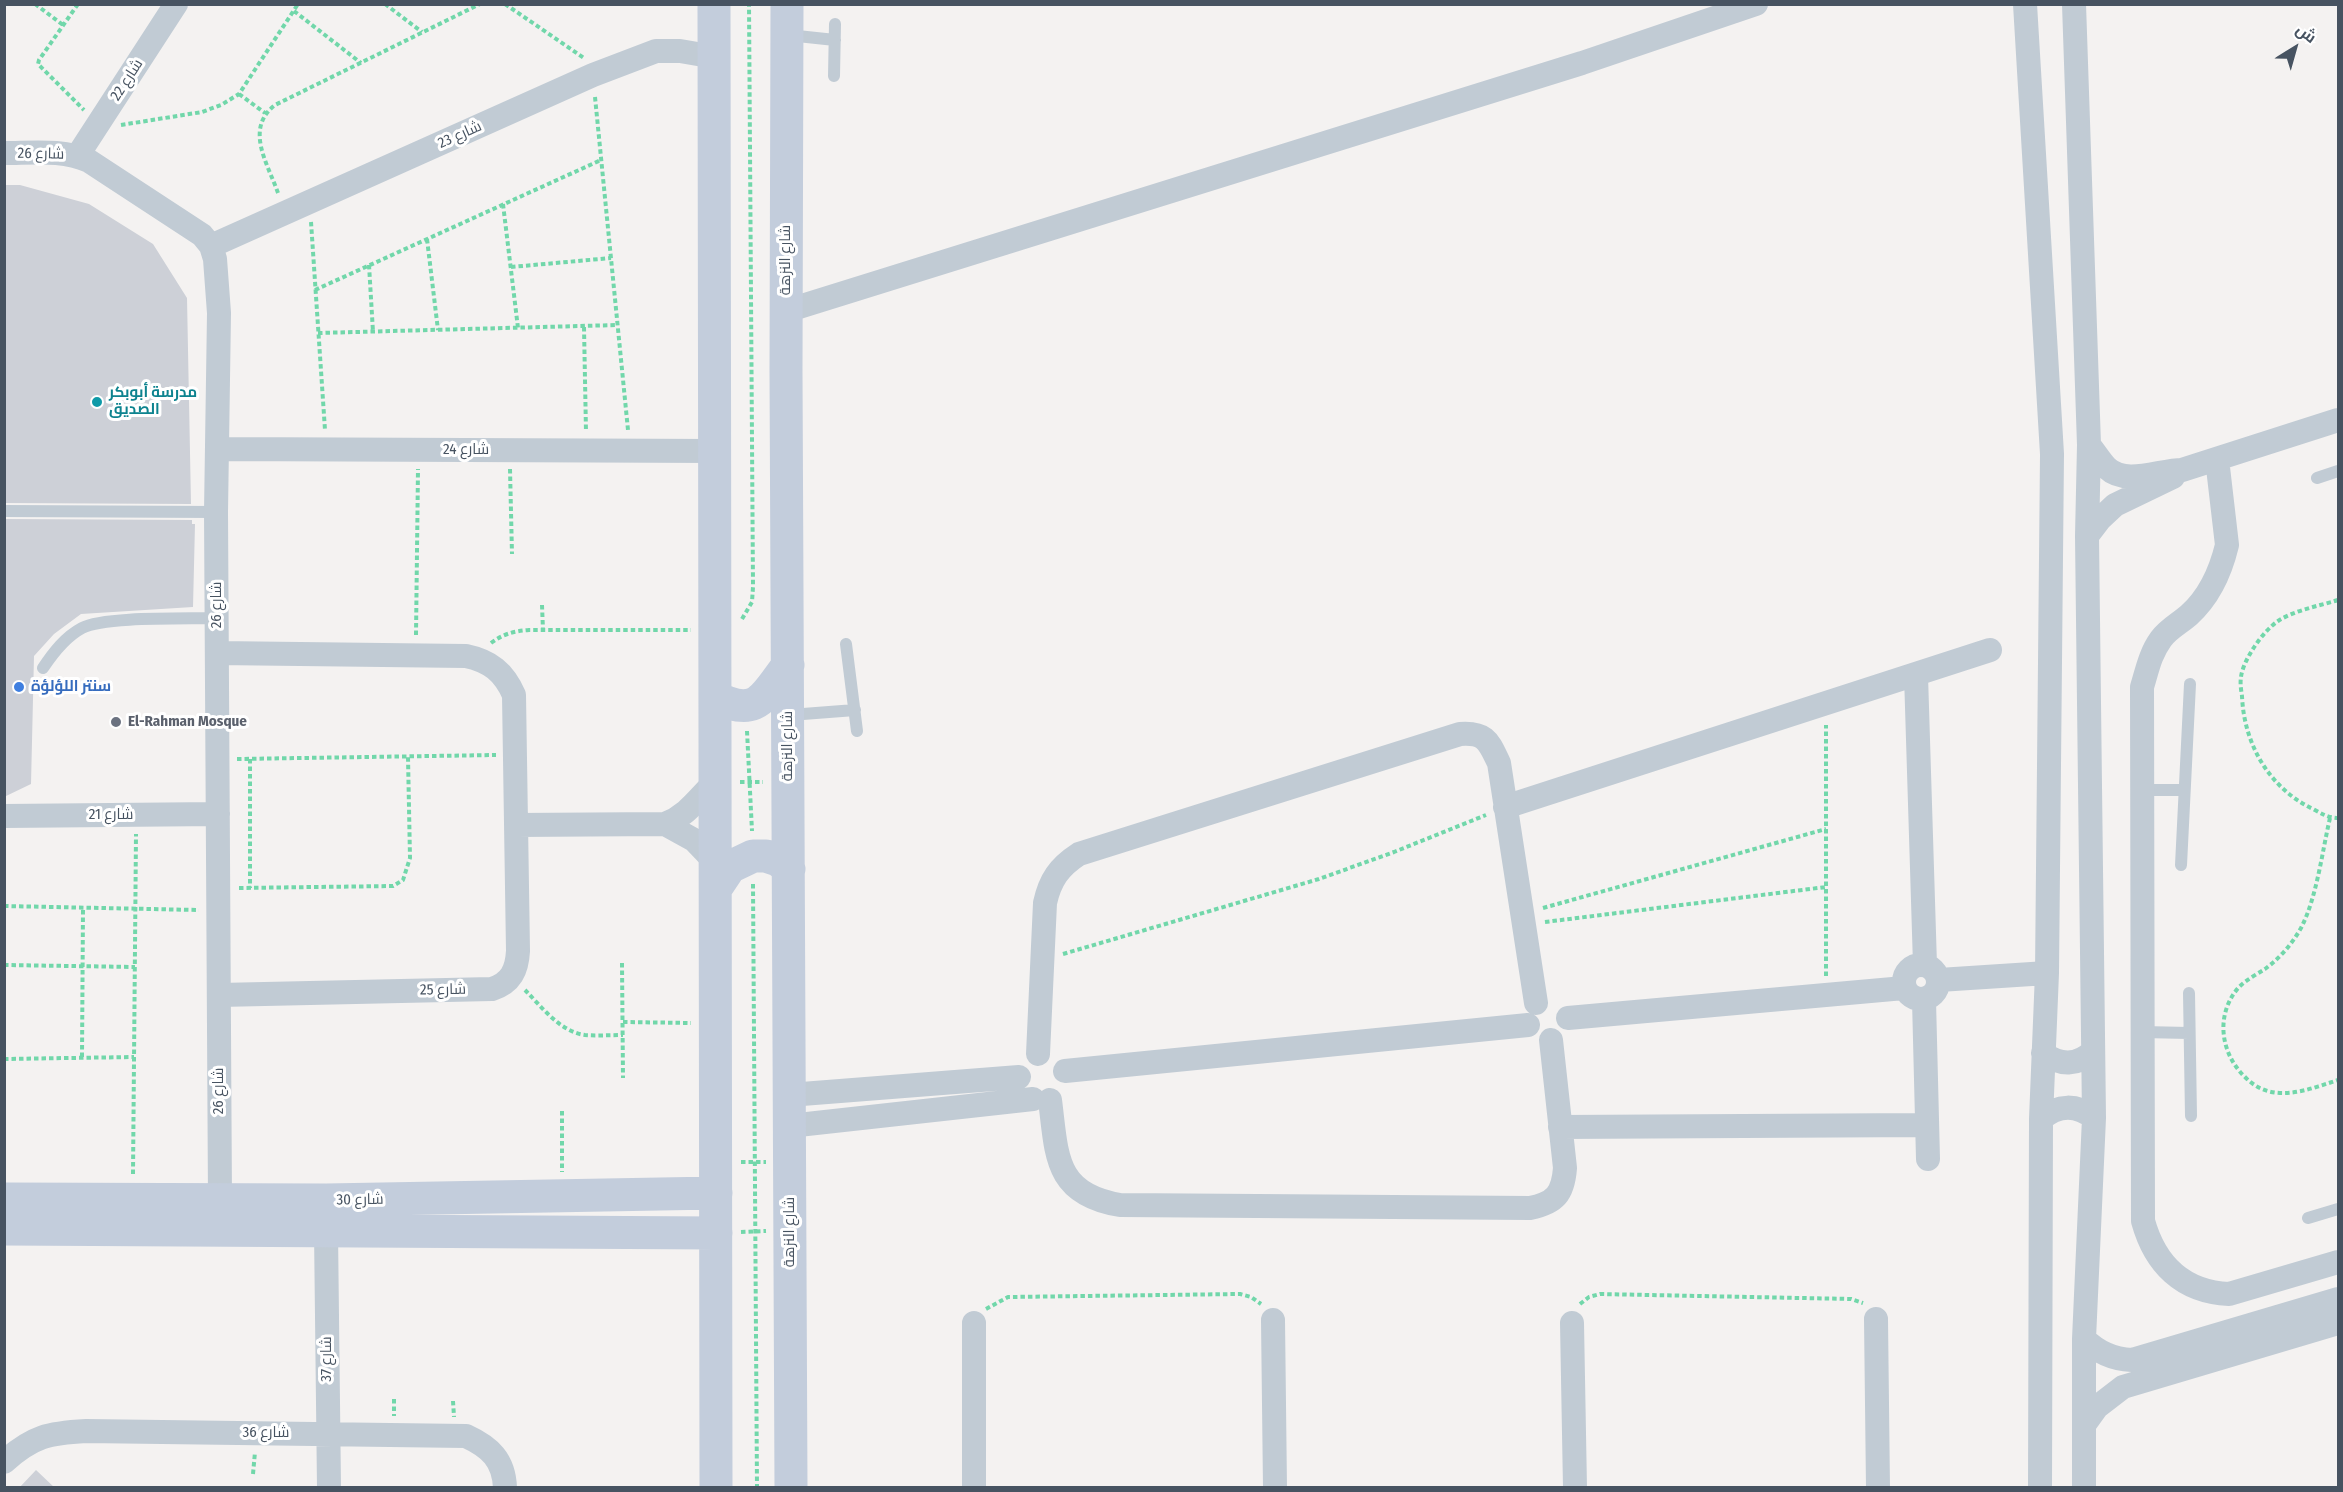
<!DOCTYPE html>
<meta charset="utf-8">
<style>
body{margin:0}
#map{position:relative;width:2343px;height:1492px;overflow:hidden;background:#f4f2f1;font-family:"Fira Sans Condensed",Cairo,sans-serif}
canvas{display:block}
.frame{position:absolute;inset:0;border:6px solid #475361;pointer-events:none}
.north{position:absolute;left:2265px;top:18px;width:60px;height:60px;-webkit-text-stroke:4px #fff;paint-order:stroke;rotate:37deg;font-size:16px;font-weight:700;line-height:24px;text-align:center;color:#475361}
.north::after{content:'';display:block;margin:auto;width:21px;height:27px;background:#475361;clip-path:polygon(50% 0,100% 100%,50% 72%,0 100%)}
</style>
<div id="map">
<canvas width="2343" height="1492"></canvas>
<div class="frame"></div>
<div class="north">ش</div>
</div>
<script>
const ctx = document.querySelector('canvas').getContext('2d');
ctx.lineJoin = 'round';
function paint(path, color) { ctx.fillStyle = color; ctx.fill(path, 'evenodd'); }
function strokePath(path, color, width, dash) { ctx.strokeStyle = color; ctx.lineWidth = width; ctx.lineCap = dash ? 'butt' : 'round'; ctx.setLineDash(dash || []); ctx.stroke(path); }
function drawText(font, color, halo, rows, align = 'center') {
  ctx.font = font + ' "Fira Sans Condensed",Cairo,sans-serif'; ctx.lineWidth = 6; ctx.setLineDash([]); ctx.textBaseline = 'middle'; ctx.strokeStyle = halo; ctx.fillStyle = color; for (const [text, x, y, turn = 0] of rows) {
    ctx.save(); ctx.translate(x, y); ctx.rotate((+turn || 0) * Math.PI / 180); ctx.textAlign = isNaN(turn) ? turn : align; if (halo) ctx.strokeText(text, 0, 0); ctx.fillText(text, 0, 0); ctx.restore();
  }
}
paint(new Path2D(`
 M4 185H20L89 204 153 244 187 298 191 504 4 503Z
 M4 519 192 520V524H195L193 607 81 614 54 634 34 656 31 784 4 797Z
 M36 1470 55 1488H19Z`), '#cdd0d7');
strokePath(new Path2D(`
 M35 4 63 25
 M78 4 39 60 38 64 84 110
 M385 4 422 32
 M505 4 584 58
 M294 11 361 63
 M239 94 265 113
 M595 97 628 430
 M121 125 202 112 221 105 239 94 298 4
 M278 193C268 164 244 129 275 105L480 4
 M503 204 518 328
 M311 222 325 430
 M427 239 438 330
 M369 265 373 332
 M511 267 611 258
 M315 290 601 160
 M584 327 586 432
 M318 333 617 325
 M510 469 512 554
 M2338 600C2319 606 2295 610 2278 621 2263 631 2243 660 2241 677 2240 683 2241 690 2242 696 2244 744 2269 788 2313 809 2322 814 2329 818 2338 818
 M542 605 543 630
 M742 619 752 602 753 587 749 4
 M416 635 418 469
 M491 643C503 634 514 631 529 630H691
 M747 731 752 831
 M237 759 496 755
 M250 759V888
 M740 782H763
 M2330 818C2322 852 2317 897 2301 928 2292 944 2280 958 2265 969 2257 974 2246 980 2239 987 2215 1014 2220 1053 2245 1077 2272 1105 2307 1090 2338 1080
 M753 884 757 1488
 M239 888 393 886 403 880 410 858 408 757
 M4 906 199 910
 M1543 908 1826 829
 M1545 922 1826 887
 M1063 954 1319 879 1394 852 1486 815
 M622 963 623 1078
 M4 965 135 967
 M1826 976V725
 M525 990C541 1006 560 1032 585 1035 597 1036 610 1035 623 1035
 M623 1022 691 1023
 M82 1057 83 908
 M4 1059 134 1057
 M562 1111V1172
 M741 1162H766
 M133 1174 136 834
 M741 1232 766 1231
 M1580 1304 1589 1297 1600 1294 1851 1299 1863 1303
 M986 1309 1008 1297 1240 1294 1251 1297 1261 1304
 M394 1399V1416
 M453 1401 454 1417
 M253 1474 255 1452`), '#71d7aa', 4, [4.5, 3]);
strokePath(new Path2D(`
 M788 35 835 40
 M834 76 835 24
 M2317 478 2338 471
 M4 511 216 512
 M846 644 857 731
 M43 668C53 653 65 637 82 628 104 616 188 619 217 618
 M790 715 855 710
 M2142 790H2184
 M2181 865 2190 684
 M2189 993 2191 1116
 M2142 1032 2189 1033
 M2308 1218 2338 1209`), '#c1cbd4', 12);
strokePath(new Path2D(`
 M2025 4 2052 454 2047 973 2041 1119 2040 1488
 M2074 4 2089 445 2087 536 2094 1118 2084 1339V1488
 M4 153C32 153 64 149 89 161L202 235 211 246 215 259 219 313 216 512 220 1200
 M78 155 176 4
 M211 246 593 75 656 51H680L715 57
 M786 311 1582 63 1756 4
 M2089 445C2095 452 2100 461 2107 468 2126 486 2159 470 2182 470L2338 420
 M217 449 715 451
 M2217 459 2227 545C2221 570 2209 597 2189 615 2180 623 2168 629 2161 639 2150 654 2147 671 2142 687L2143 1221C2155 1264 2182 1292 2229 1294L2338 1262
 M2087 536 2100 519 2115 505 2173 477
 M217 653 466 656C490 661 504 672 514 695L518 951C517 970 511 983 492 989L219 995
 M1916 675 1925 965
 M1505 807 1990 650
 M4 816 218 814
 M665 824 694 840 716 863
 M516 825 665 824C688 815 698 798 715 782
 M1904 982a17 17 0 1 1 34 0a17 17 0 1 1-34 0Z
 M1939 980 2047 973
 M1924 1000 1928 1159
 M1568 1018 1904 988
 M2043 1053C2060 1066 2078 1066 2093 1051
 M1038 1054 1045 903C1050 880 1059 867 1079 854L1460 734C1487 732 1489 743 1499 763L1536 1003
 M1065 1071 1528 1025
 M789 1095 1019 1077
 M1050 1100C1057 1155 1054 1194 1120 1205L1530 1208C1555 1203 1563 1194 1565 1168L1551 1040
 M2041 1119C2058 1104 2077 1104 2094 1118
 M789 1126 1033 1099
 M1560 1127 1927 1125
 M326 1231 329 1488
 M1876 1319 1878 1488
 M1273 1320 1275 1488
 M974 1323V1488
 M1572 1323 1575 1488
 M2084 1339C2098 1352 2112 1359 2132 1360L2338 1299
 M2084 1425 2097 1407 2123 1387 2338 1323
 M4 1462C33 1436 49 1433 86 1431L466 1436C490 1447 504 1460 505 1488`), '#c1cbd4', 24);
strokePath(new Path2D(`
 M714 4 716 1488
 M787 4 786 370 791 1488
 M715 697C758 719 764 696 788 665
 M716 888 730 867 753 856H766L778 860 789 869
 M4 1199 326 1200 716 1193
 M4 1229 716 1233`), '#c3cddc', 33);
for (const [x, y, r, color] of [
 [97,402,6,"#0f9aa8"],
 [19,687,6,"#3f7fe0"],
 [116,722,6,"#6b7280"]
]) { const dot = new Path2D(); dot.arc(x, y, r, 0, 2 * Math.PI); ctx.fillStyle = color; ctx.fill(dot); strokePath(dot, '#fff', 2); }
drawText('15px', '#475361', '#fff', [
 ["شارع 22",127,80,-57],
 ["شارع 23",460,135,-24],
 ["شارع 26",41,154,1],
 ["شارع النزهة",786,260,-90],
 ["شارع 24",466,450],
 ["شارع 26",217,605,-90],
 ["شارع النزهة",788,746,-90],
 ["شارع 21",111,815],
 ["شارع 25",443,990,-1],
 ["شارع 26",219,1091,-90],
 ["شارع 30",360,1200,-1],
 ["شارع النزهة",790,1232,-90],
 ["شارع 37",327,1359,-90],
 ["شارع 36",266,1433]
]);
drawText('bold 15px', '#0d838f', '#fff', [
 ["مدرسة أبوبكر",109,393],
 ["الصديق",109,410]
], 'left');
drawText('bold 15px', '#366cbe', '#fff', [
 ["سنتر اللؤلؤة",31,687]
], 'left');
drawText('bold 15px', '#5b616d', '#fff', [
 ["El-Rahman Mosque",128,722]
], 'left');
</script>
